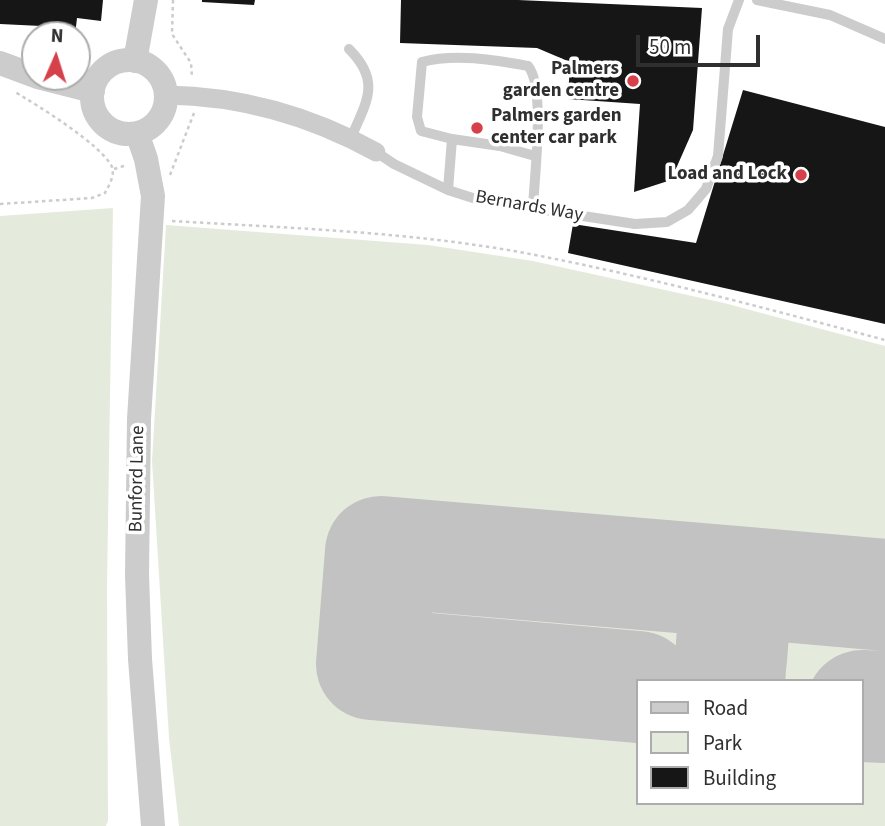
<!DOCTYPE html>
<style>
body{margin:0}
#map{position:relative;width:885px;height:826px;overflow:hidden;background:#fff;font-family:"Source Sans 3",sans-serif}
canvas{display:block}
.legend{position:absolute;left:636px;top:679px;width:228px;height:126px;box-sizing:border-box;background:#fff;border:2px solid #acacac;margin:0;padding:9px 12px;list-style:none;font-size:21px;color:#2f2f2f}
.legend li{display:flex;align-items:center;gap:14px;height:35px}
.legend b{width:35px;border:2px solid #acacac}
.north{position:absolute;left:21px;top:21px;width:70px;height:70px;box-sizing:border-box;background:#fff;border:2px solid #acacac;border-radius:50%;rotate:3deg;font-size:19px;font-weight:700;line-height:28px;text-align:center;color:#2f2f2f}
.north::after{content:'';display:block;margin:auto;width:24px;height:32px;background:#d6404a;clip-path:polygon(50% 0,100% 100%,50% 72%,0 100%)}
.scale{position:absolute;left:636px;top:35px;width:124px;height:32px;box-sizing:border-box;border:4px solid #2f2f2f;border-top:0;padding-left:9px;font-size:21px;line-height:24px;white-space:nowrap;color:#2f2f2f;-webkit-text-stroke:5px #fff;paint-order:stroke}
</style>
<div id="map">
<canvas width="885" height="826"></canvas>
<ul class="legend">
<li><b style="height:9px;background:#ccc"></b>Road</li>
<li><b style="height:19px;background:#e4ebdd"></b>Park</li>
<li><b style="height:19px;background:#161616"></b>Building</li>
</ul>
<div class="north">N</div>
<div class="scale">50 m</div>
</div>
<script>
const ctx = document.querySelector('canvas').getContext('2d');
ctx.lineJoin = 'round';
function paint(path, color) { ctx.fillStyle = color; ctx.fill(path, 'evenodd'); }
function strokePath(path, color, width, dash) { ctx.strokeStyle = color; ctx.lineWidth = width; ctx.lineCap = dash ? 'butt' : 'round'; ctx.setLineDash(dash || []); ctx.stroke(path); }
function drawText(font, color, halo, rows, align = 'center') {
  ctx.font = font + ' "Source Sans 3",sans-serif'; ctx.lineWidth = 7; ctx.setLineDash([]); ctx.textBaseline = 'middle'; ctx.strokeStyle = halo; ctx.fillStyle = color; for (const [text, x, y, turn = 0] of rows) {
    ctx.save(); ctx.translate(x, y); ctx.rotate((+turn || 0) * Math.PI / 180); ctx.textAlign = isNaN(turn) ? turn : align; if (halo) ctx.strokeText(text, 0, 0); ctx.fillText(text, 0, 0); ctx.restore();
  }
}
paint(new Path2D(`
 M113 208 107 586 108 821 106 826H0V216Z
 M166 225 428 245 533 261 724 303 885 346V826H179L169 738 152 461ZM638 681H862V803H638Z`), '#e4ebdd');
strokePath(new Path2D(`
 M731 659 737 582 885 595
 M638 687 372 664 381 552 737 582 729 681
 M862 706 885 707`), '#c2c2c2', 112);
paint(new Path2D(`
 M0 0H103L101 21 77 18 75 35H41V26L0 24Z
 M202 0H255L254 5 202 2Z
 M401 0H518L702 8 693 130 671 180 634 192 640 104 568 99 570 62 537 48 400 43Z
 M743 90 885 127V324L568 253 573 224 696 243Z`), '#161616');
strokePath(new Path2D(`
 M173 0 172 34 191 63 192 78
 M114 169 127 165
 M170 175 194 113
 M0 204 92 198 105 193C109 185 115 176 112 167 102 145 37 105 15 92
 M172 221C289 228 416 232 530 254 650 277 768 309 885 340`), '#ccc', 2.5, [3.5, 3.5]);
strokePath(new Path2D(`
 M757 0 830 15 885 39
 M349 49C382 82 366 102 351 138
 M376 152 394 164 448 190 479 200 635 224 667 222 688 210 706 189 718 156 728 29 739 0
 M448 190 452 139
 M533 209C534 178 546 87 528 66 494 60 455 53 422 62L417 117 421 131 452 139 500 146 535 156`), '#ccc', 10);
strokePath(new Path2D(`
 M166 95C240 96 311 116 376 152`), '#ccc', 19);
strokePath(new Path2D(`
 M92 97a37 37 0 1 1 74 0a37 37 0 1 1-74 0Z
 M135 61 146 0
 M0 63 35 76
 M38 77 93 91
 M137 133 146 159 153 196 139 419 137 575 140 659 153 826`), '#ccc', 24);
for (const [x, y, r, color] of [
 [633,81,7,"#d6404a"],
 [477,128,7,"#d6404a"],
 [801,175,7,"#d6404a"]
]) { const dot = new Path2D(); dot.arc(x, y, r, 0, 2 * Math.PI); ctx.fillStyle = color; ctx.fill(dot); strokePath(dot, '#fff', 2.5); }
drawText('bold 19px', '#2f2f2f', '#fff', [
 ["Palmers",619,70],
 ["garden centre",619,92],
 ["Palmers garden",491,117,"left"],
 ["center car park",491,139,"left"],
 ["Load and Lock",787,175]
], 'right');
drawText('19px', '#2f2f2f', '#fff', [
 ["Bernards Way",529,207,10],
 ["Bunford Lane",138,479,-89]
]);
</script>
